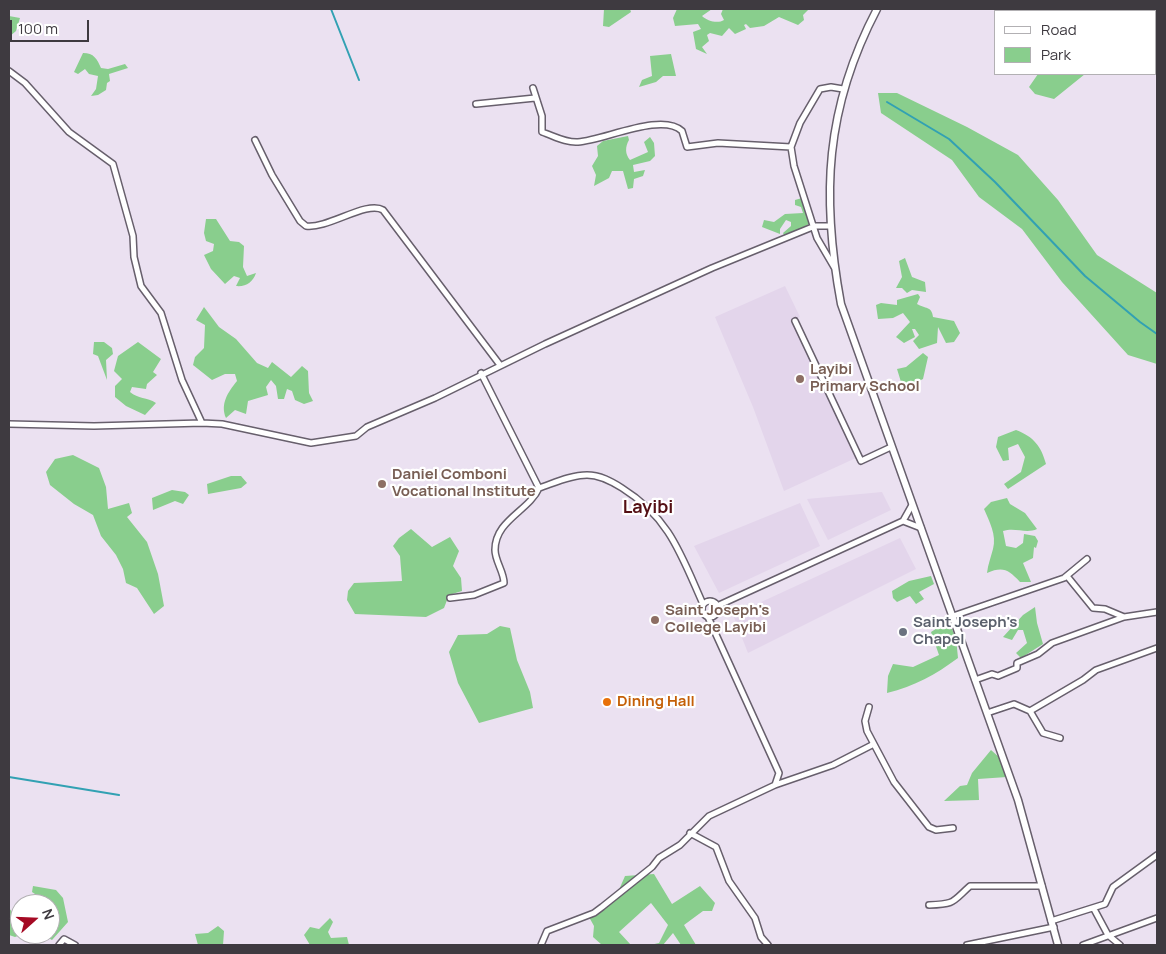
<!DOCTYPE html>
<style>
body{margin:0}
#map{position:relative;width:1166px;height:954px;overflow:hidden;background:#ebe1f1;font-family:Manrope,sans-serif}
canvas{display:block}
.frame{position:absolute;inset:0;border:10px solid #3e3a40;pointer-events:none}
.legend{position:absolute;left:994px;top:10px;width:162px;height:65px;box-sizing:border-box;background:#fff;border:1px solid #b2b0b3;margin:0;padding:6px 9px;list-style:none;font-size:15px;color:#3e3a40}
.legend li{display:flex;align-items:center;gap:10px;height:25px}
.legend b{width:25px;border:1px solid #b2b0b3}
.north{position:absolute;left:10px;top:894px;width:50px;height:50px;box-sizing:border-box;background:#fff;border:1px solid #b2b0b3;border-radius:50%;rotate:70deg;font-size:14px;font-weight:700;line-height:20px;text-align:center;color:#3e3a40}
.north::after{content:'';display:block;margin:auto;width:18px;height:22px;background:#a50a24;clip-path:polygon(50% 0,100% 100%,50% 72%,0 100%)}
.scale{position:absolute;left:10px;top:20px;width:79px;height:22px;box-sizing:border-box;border:2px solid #3e3a40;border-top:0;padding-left:6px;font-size:15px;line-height:18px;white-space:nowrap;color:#3e3a40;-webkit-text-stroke:4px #fff;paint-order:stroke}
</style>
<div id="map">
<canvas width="1166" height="954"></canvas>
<div class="frame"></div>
<ul class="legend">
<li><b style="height:6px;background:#fff"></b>Road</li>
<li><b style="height:14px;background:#89ce8d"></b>Park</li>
</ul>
<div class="north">N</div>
<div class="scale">100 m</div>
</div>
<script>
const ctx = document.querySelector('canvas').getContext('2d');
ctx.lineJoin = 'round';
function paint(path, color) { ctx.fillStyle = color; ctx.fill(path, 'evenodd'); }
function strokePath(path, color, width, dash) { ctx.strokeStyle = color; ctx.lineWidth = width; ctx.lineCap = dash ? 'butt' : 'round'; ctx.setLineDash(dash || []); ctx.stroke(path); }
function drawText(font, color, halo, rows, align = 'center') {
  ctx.font = font + ' Manrope,sans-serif'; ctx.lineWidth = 4.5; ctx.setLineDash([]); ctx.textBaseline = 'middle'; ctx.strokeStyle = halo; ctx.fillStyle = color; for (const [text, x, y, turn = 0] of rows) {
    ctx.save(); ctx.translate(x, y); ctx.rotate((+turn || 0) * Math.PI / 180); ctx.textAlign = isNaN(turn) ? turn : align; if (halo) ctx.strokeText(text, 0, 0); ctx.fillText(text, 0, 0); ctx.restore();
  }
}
paint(new Path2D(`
 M785 286 800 317 793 320 858 457 784 491 753 407 715 317Z
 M882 492 891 510 828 540 807 499Z
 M800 503 820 546 719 593 694 546Z
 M900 538 916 569 748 653 733 615Z`), '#e3d5eb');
paint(new Path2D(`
 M604 9H630L631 12 609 27 603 26Z
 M677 9H712L702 16C707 21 718 24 724 20L721 14 723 9H809L803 15 804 20 798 25 779 17 764 26 750 28 746 24 744 25 746 29 735 34 729 28 722 36 710 33 707 35 709 41 702 47 707 54 696 49 693 32 701 29 698 24 675 26 673 18Z
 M9 16 20 18 16 31 9 37Z
 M83 53C94 53 97 59 101 68L108 69 125 64 128 68 109 74 110 81 107 83 106 90 98 95 91 96 96 89 98 76 89 74 85 69 78 74 74 72Z
 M671 54 676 76H663L656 82 639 87 642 80 652 76 650 56Z
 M1038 74H1085L1054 99 1035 94 1029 87Z
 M878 93H897L967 127 1018 155 1058 200 1097 255 1157 293V364L1128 355 1062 282 1022 229 979 197 952 160 881 113Z
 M628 136 629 140C625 147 625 154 630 160L648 152 644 142 650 137 654 143 655 156 650 161 633 165 634 172 645 170 643 176 634 179 633 188 628 189 623 171H612L609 178 594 186 596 175 592 166 598 156 597 146 603 141Z
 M802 198 808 213 809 224 785 237 783 233 791 226V222L786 220 780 229V234L762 227 764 220 774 222 785 214 803 213 801 207 795 205V200Z
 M206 219H216L230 241 239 242 244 246 243 267 247 276 256 273C253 282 246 287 236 286L240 278 234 276 225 284 211 269 204 255 213 251 214 244 206 241 204 233Z
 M905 258 912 277 925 282 926 292 912 290 907 293 902 288H896L902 277 899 261Z
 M918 294 920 297 917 304C925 309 932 306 933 317L954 321 960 333 954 342 946 343 938 327 937 343 919 349 913 341 919 335 915 329H912L915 337 904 343 896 337 910 322 903 313 893 318 878 319 876 305 881 303 897 305V300Z
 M204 307 219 327 236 339 257 363 268 368 272 362 291 377 302 366 308 371 309 393 313 401 304 404 295 400 292 391 287 389 284 399H278L276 386 271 380 266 387 268 395 248 401 246 414 235 410 226 418C220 404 228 392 237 381L235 374H225L212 380 193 365 195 357 204 348 205 325 196 320Z
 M94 342H104L112 348 113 354 106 360 107 380 98 356 93 354Z
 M138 342 161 359 153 372 157 375 147 384 146 389 132 387 130 392C138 399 147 397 156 403L145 415 126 406 115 397V386L122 379 114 371 118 356Z
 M923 353 928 357 923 379C911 385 893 399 880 389L886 384 901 382 897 369 906 367Z
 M1016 430C1034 437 1041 446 1046 464L1008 489 1004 484 1021 472 1025 457 1018 444 1008 448 1009 460 1003 461 996 447 998 437Z
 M73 455 99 468 106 487 108 509 129 503 132 513 127 517 147 542 158 574 164 606 154 614 137 588 126 583 123 569 116 555 101 536 93 515 74 504 50 485 46 472 55 459Z
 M231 476H241L247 483 241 488 208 494 207 484Z
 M172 490 185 492 189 495 183 504 175 501 153 510 152 498Z
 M1007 498 1010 504 1025 513 1037 529C1026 534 1015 527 1003 531L1006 546 1016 548 1023 543 1024 534 1035 536 1038 541 1036 548 1034 547 1033 558 1023 563 1031 582H1020C1009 570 1003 566 987 573 988 564 991 557 993 549 997 535 989 521 984 509L991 502Z
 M411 529 432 547 450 537 459 551 453 566 461 578 462 591 449 595 444 608 426 617 355 614 347 600 348 591 354 583 402 581 400 556 393 546 399 538Z
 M931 576 934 584 919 592 924 599 916 604 910 596 897 602 893 598 892 591 909 581Z
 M1035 607 1037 623 1043 644 1021 658 1016 653 1027 643 1023 630H1018L1012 640 1003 637 1023 615Z
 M950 625 956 638 958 658C935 675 915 686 887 693L888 676 893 664 913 667 939 655 931 632 939 627Z
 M500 626 510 628 517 660 530 692 533 708 479 723 458 683 449 652 458 635 487 634Z
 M991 750 1000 758 1007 777 978 779 979 800 944 801 960 786 967 785 972 773Z
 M654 874 672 904 700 886 715 903 712 911H703L684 925 696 945H681L673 933 663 945H650L659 943 668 925 651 903 619 932 631 945H602L593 937 594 926 589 917 615 899 625 876Z
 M33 886 56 890 63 898 68 922 52 940 42 934H50V923L57 920C57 911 51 906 45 901L40 904H32L35 894 32 892Z
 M9 908 20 922V934H23L15 937 9 935Z
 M330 918 333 922 328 932 331 938 347 937 349 945H310L304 935 310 927 319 929Z
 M218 926 224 931 223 945H198L195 934 208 933Z`), '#89ce8d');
strokePath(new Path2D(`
 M331 9 359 80
 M887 102 949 139 995 182 1085 276 1140 322 1157 334
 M9 777 119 795`), '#32a1b3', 2);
const minor = new Path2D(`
 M9 71 25 83 69 132 113 164 133 236 134 257 141 286 161 313 182 380 202 423
 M533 88 542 116V132C554 136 566 143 578 142 605 140 662 112 682 131L687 147 718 143 791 147
 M476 104 535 98
 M255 140 272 175 300 221 306 226C328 229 367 200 383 210L500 365
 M834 267 817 238 794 166 791 147 800 123 820 89 831 87 843 89
 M795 321 861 461 891 447
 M481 373 539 488
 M9 424 94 426 202 423 222 424 311 443 356 436 367 427 435 398 545 344 712 268 815 226H829
 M903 521 921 528
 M1067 576 1093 608 1105 609 1124 617 1157 612
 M450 598 474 595 504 583C504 572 495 561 495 550 495 520 529 511 539 488 554 483 571 475 587 475 600 475 611 481 622 488 670 518 681 555 703 604
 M702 609a8 8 0 1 1 16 0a8 8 0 1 1-16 0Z
 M717 606 903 521 912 505
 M953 616 1064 578 1087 559
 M708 617 779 773 775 785
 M975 680 992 674 998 676 1017 668V663L1038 654 1052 643 1124 617
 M869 707 865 721 867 731 894 782 929 827 936 830 953 828
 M1030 711 1083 680 1096 670 1157 648
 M987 713 1014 704 1030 711 1043 733 1060 738
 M690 833 716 847 729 881 755 918 761 937 768 945
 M929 905C956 904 952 902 970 886H1042
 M1094 909 1108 935 1120 945
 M1051 921 1105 904 1113 887 1157 855
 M59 945 64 939 75 945
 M541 945 547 931 594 913 602 907 652 867 659 858 680 845 709 816 775 785 833 765 872 745
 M967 945 1054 927
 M1083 945 1157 918`);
const tertiary = new Path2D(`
 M877 9C825 108 821 196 841 304L1018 800 1058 945
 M1054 9 1058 11
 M1155 65 1157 66`);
strokePath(minor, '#675f6c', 8);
strokePath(tertiary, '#675f6c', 9);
strokePath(minor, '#fff', 5);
strokePath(tertiary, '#fff', 6);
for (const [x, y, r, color] of [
 [800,379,5,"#8d6e63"],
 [382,484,5,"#8d6e63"],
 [655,620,5,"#8d6e63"],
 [903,632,5,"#6b7280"],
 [607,702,5,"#e8710a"]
]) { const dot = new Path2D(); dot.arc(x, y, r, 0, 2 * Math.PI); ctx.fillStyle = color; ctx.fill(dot); strokePath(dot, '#fff', 2); }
drawText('bold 15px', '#785e54', '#fff', [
 ["Layibi",810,370],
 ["Primary School",810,387],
 ["Daniel Comboni",392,475],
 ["Vocational Institute",392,492],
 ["Saint Joseph's",665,611],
 ["College Layibi",665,628]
], 'left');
drawText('bold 15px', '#5b616d', '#fff', [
 ["Saint Joseph's",913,623],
 ["Chapel",913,640]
], 'left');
drawText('bold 15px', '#c56008', '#fff', [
 ["Dining Hall",617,702]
], 'left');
drawText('bold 18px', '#540f14', '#fff', [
 ["Layibi",648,508]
]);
</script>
